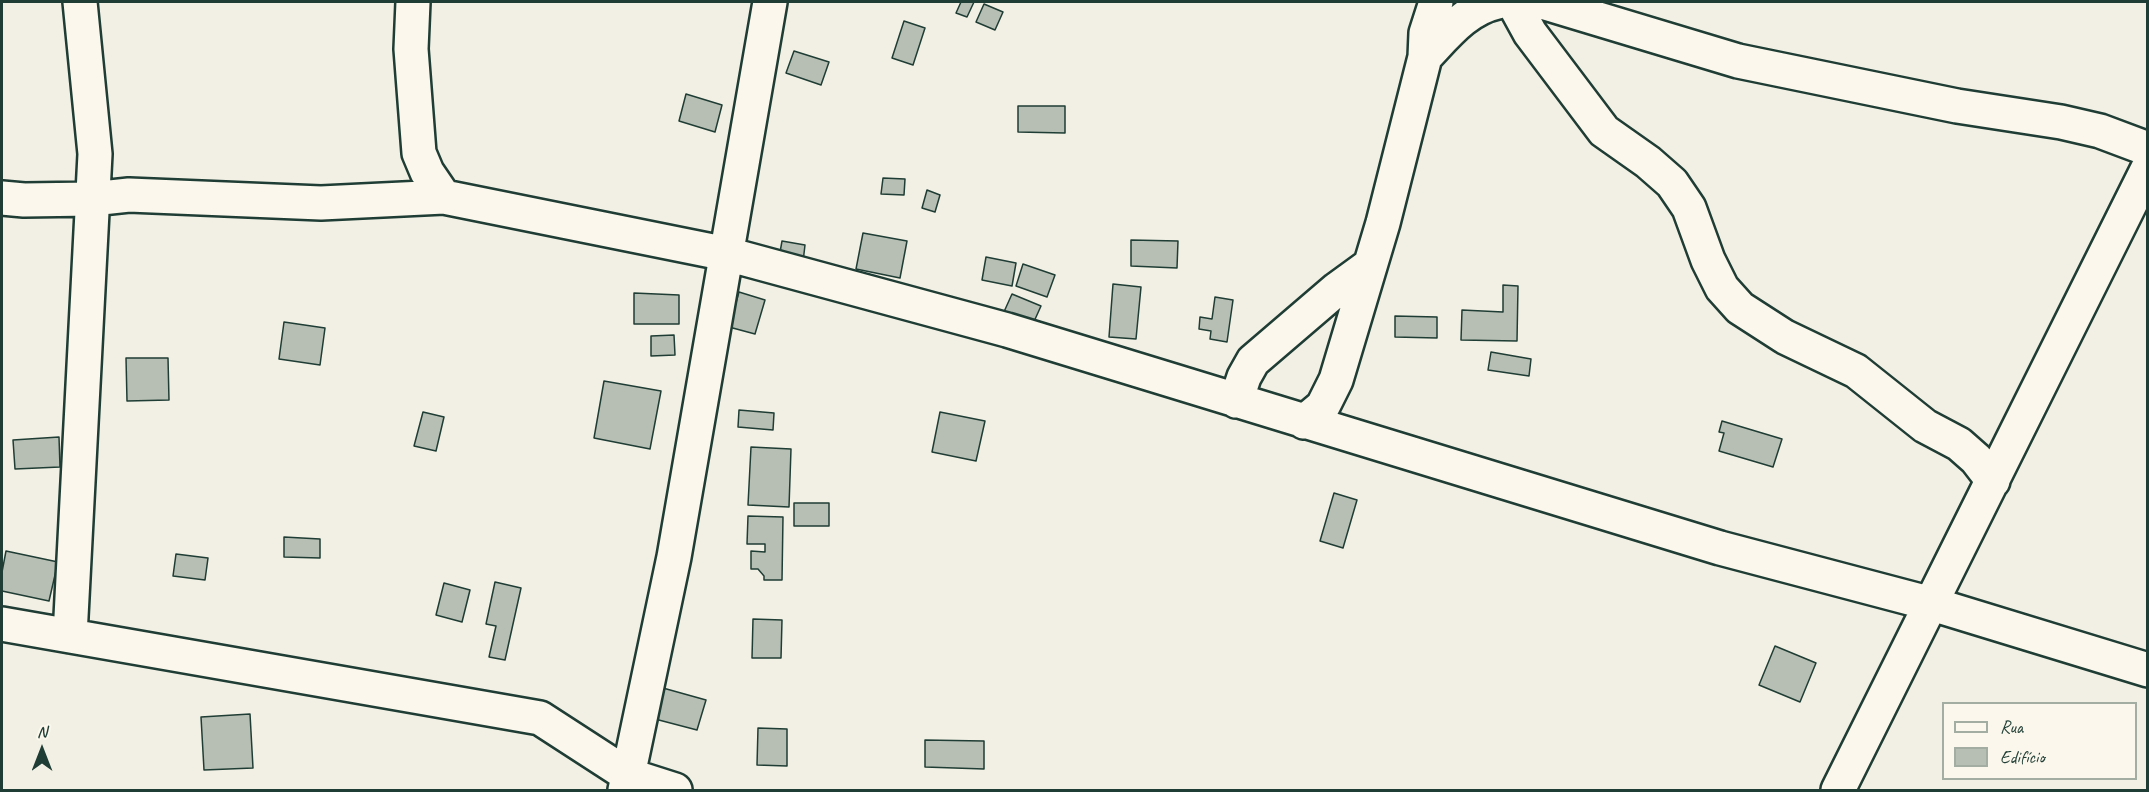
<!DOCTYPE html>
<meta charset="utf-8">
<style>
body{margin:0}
#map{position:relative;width:2149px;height:792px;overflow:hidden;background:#f2f0e5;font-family:Caveat,sans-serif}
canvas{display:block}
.frame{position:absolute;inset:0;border:3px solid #1f3d34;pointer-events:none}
.legend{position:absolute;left:1942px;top:702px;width:195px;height:78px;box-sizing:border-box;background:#fbf7ec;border:2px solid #a3ada2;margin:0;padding:8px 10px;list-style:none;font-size:18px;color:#1f3d34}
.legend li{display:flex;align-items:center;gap:12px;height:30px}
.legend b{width:30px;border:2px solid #a3ada2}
.north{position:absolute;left:12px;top:720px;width:60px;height:60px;-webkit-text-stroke:4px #fbf7ec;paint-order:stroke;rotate:0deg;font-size:16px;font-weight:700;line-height:24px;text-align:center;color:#1f3d34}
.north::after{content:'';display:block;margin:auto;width:21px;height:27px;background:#1f3d34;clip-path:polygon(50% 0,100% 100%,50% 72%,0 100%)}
</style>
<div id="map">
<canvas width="2149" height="792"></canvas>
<div class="frame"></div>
<ul class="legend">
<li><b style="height:8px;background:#fbf7ec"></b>Rua</li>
<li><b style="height:16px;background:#b7beb3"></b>Edifício</li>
</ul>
<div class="north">N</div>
</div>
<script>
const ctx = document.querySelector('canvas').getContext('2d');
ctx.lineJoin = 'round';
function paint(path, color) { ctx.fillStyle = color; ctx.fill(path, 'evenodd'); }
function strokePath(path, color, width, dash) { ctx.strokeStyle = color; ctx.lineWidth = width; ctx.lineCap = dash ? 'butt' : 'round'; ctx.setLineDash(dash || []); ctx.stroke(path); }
const building = new Path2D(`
 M961 2H974L967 17 956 13Z
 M984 4 1003 12 995 30 976 22Z
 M904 21 925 28 913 65 892 58Z
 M794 51 829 62 821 85 786 73Z
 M686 94 722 105 715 132 679 121Z
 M1018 106H1065V133L1018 132Z
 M883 178 905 179 904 195 881 194Z
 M927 190 940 195 935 212 922 208Z
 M863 233 907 241 900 278 856 269Z
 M1131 240 1178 241 1177 268 1131 266Z
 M782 241 805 245 803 262 779 258Z
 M986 257 1016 263 1012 286 982 280Z
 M1023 264 1055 275 1047 297 1016 286Z
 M1113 284 1141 287 1136 339 1109 337Z
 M1503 285 1518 286 1517 341 1461 340 1462 310 1503 312Z
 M739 292 765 300 755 334 729 327Z
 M634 293 679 295V324H634Z
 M1012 294 1041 306 1032 326 1003 314Z
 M1215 297 1233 300 1227 342 1210 339 1211 331 1199 329 1200 317 1212 319Z
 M1395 316 1437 317V338L1395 337Z
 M284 322 325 328 320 365 279 359Z
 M674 335 675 355 651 356V336Z
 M1491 352 1531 359 1529 376 1488 370Z
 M126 358H168L169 400 127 401Z
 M604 381 661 391 650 449 594 438Z
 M739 410 774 413 773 430 738 427Z
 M423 412 444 417 436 451 414 446Z
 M940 412 985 421 976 461 932 452Z
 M1722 421 1782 439 1773 467 1719 451 1724 433 1719 432Z
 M59 437 60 467 15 469 13 440Z
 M751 447 791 449 789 507 748 505Z
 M1334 493 1357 500 1343 548 1320 541Z
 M794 503H829V526H794Z
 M748 516 783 517 782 580H764V576L758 569H751V551L765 552V544H747Z
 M284 537 320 539V558L284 557Z
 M6 551 58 562 49 601 2 591V572Z
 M176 554 208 558 205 580 173 576Z
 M495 582 521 588 505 660 489 657 496 626 486 624Z
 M444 583 470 590 462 622 436 615Z
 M753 619 782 620 781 658H752Z
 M1775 646 1816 663 1800 702 1759 685Z
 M663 688 706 700 697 730 655 719Z
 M250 714 253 768 204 770 201 717Z
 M758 728 787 729V766L757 765Z
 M925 740 984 741V769L925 767Z`);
paint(building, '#b7beb3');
strokePath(building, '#1f3d34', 1.5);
const minor = new Path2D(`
 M413 2 411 49 419 153 427 172 444 197
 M1513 2 1530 33 1604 131 1648 162 1672 183 1689 208 1708 260 1722 288 1740 308 1785 337 1856 371 1925 426 1959 444 1976 459 1993 481
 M1542 2 1738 61 1957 106 2061 122 2100 131 2148 149
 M1425 57C1447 34 1466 9 1498 2
 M2 198 24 200 92 199 129 195 321 203 444 197 727 254 1007 330 1720 548 1932 604 2148 670
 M1236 401 1244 377 1253 361 1337 289 1370 265
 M1304 422 1323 406 1336 380 1383 223 1425 57 1426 33 1436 2
 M2 624 540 718 628 775 675 790
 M70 636 95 154 80 2
 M625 790 674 557 770 2
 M1838 790 2148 168`);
strokePath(minor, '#1f3d34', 38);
strokePath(minor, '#fbf7ec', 33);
</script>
